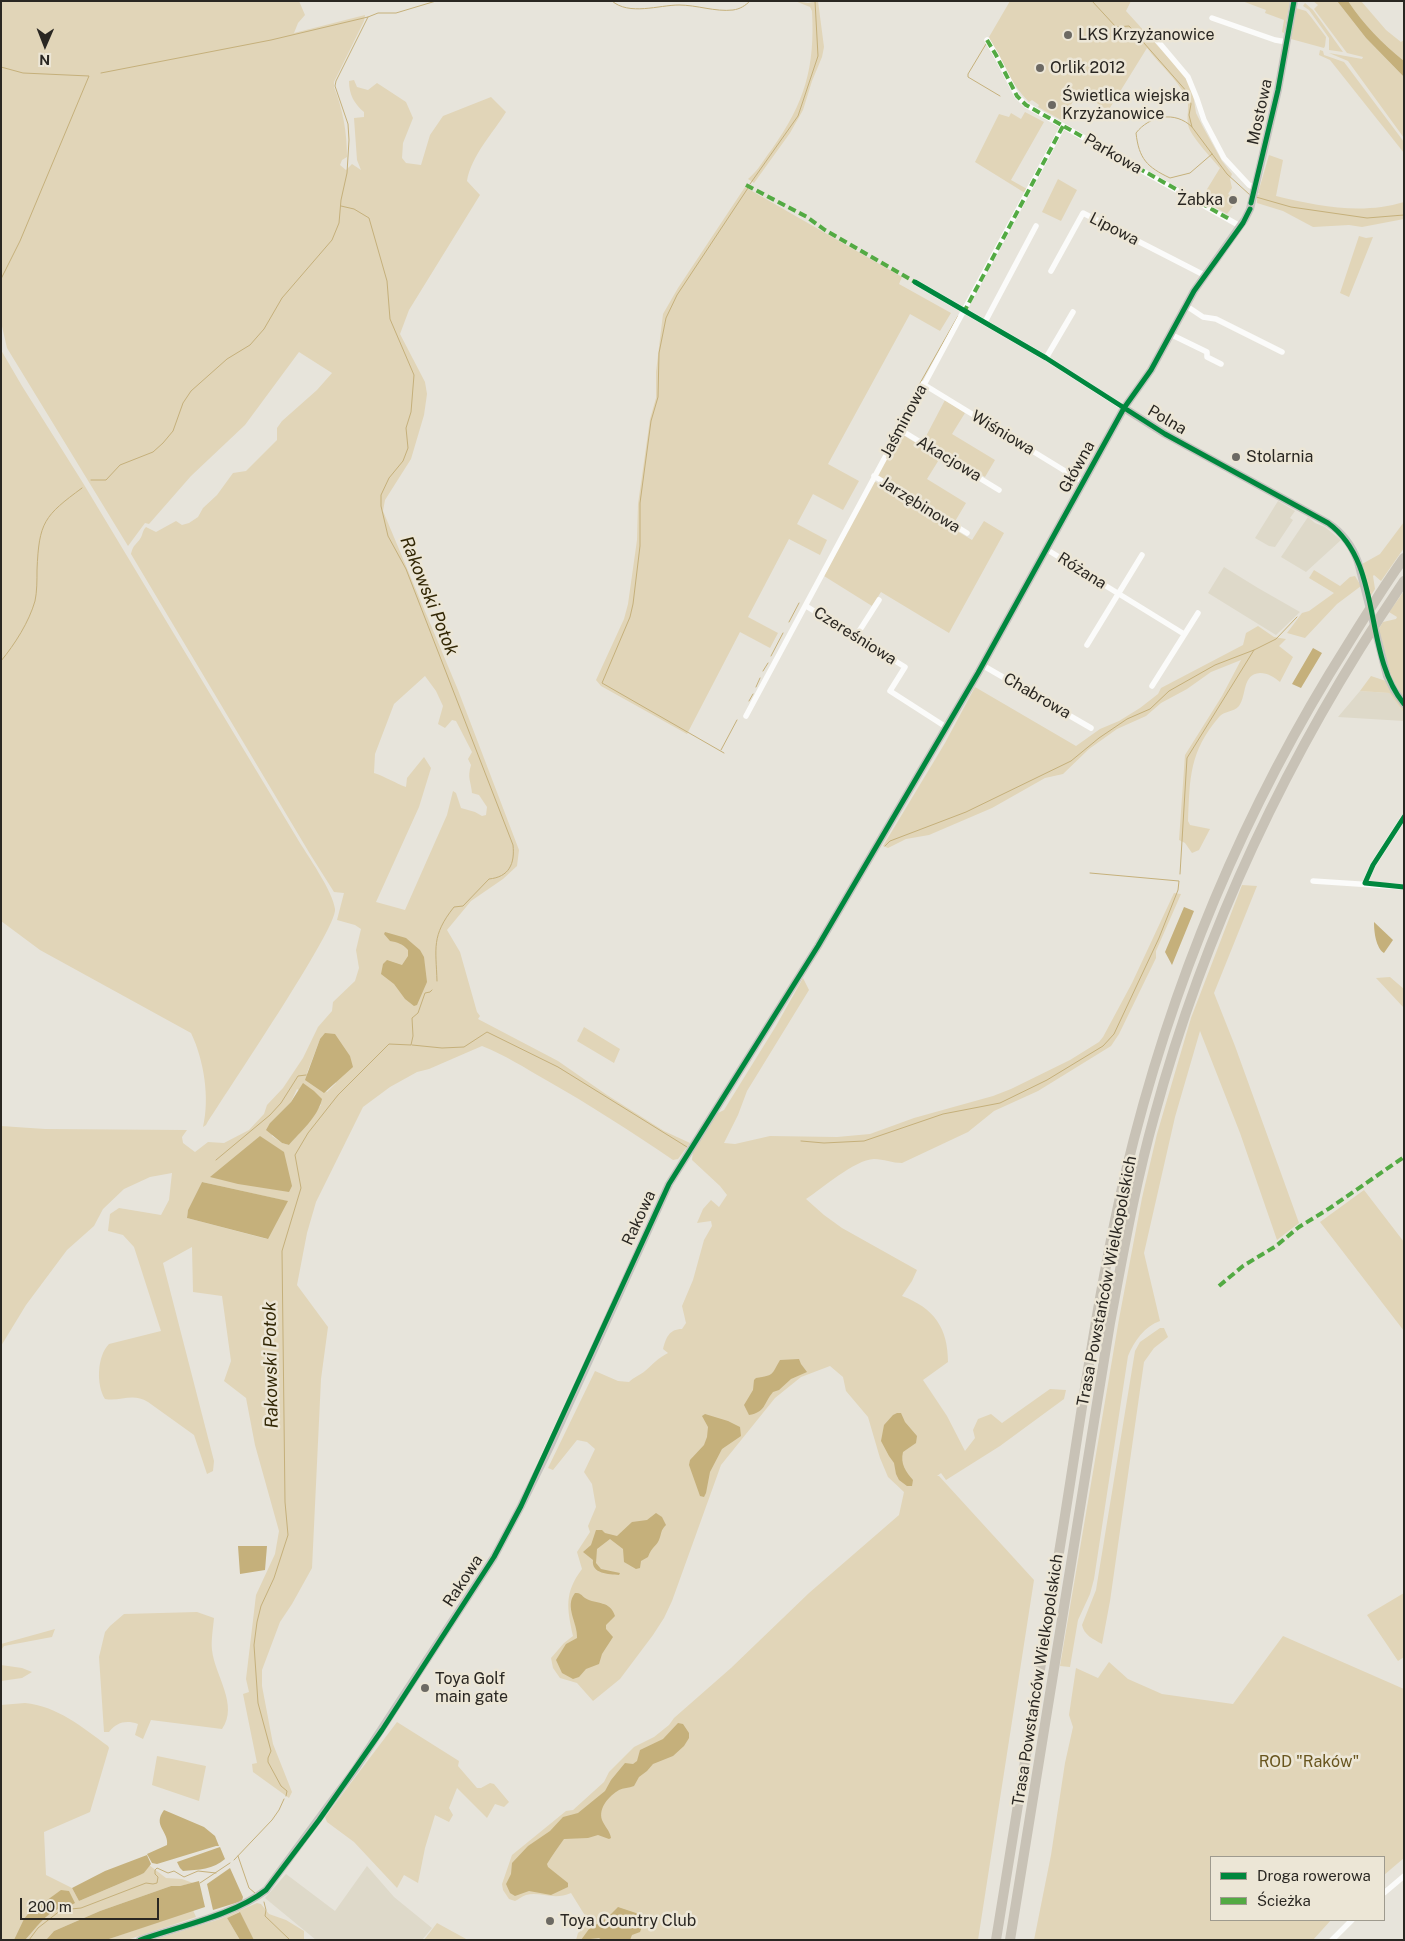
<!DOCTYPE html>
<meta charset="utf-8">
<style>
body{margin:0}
#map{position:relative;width:1405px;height:1941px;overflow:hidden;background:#e7e4db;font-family:"Public Sans",sans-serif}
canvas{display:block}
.frame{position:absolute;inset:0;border:2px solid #2a2722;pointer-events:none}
.legend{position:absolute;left:1210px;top:1856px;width:175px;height:65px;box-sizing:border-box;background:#ece6d6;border:1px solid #9e9a8e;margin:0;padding:6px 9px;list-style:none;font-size:15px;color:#2a2722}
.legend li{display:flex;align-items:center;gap:10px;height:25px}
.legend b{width:25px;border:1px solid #9e9a8e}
.north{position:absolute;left:20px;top:20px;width:50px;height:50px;-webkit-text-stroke:4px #ece6d6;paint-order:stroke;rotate:181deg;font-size:14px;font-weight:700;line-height:20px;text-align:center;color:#2a2722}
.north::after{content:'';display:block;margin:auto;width:18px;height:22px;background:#2a2722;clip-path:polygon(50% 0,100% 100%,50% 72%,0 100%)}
.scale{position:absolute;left:20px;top:1898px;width:139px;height:22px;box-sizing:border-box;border:2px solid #2a2722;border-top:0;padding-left:6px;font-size:15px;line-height:18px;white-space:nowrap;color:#2a2722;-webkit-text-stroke:4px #ece6d6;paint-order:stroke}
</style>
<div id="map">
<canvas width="1405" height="1941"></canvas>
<div class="frame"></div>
<ul class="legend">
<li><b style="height:6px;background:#00873e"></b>Droga rowerowa</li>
<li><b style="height:6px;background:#53aa43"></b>Ścieżka</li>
</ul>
<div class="north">N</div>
<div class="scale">200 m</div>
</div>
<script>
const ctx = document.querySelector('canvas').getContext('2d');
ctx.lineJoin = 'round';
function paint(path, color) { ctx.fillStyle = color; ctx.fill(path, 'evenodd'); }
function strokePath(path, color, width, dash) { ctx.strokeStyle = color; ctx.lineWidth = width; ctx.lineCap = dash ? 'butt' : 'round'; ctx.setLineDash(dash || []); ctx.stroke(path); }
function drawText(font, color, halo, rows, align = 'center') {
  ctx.font = font + ' "Public Sans",sans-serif'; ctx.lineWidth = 5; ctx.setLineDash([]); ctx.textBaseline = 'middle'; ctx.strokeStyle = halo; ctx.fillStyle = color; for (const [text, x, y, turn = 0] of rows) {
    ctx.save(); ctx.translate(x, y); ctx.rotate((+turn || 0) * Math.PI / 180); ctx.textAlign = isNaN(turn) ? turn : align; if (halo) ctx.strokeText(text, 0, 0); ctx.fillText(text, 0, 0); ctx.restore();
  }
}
paint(new Path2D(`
 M1278 501 1295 511 1290 518 1293 520 1275 547 1269 546 1255 538Z
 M1308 517 1315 523 1325 527 1341 540 1306 572 1281 557Z
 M1224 567 1258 588 1300 612 1276 635 1208 593Z
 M1360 691 1389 693 1404 713V721L1338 717Z
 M367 1866 394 1897 432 1928 422 1940H316L265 1898 286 1874 335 1911Z`), '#ded9c9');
paint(new Path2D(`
 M1 1H299L305 15 298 23 294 33 365 15 364 21 334 82V87C343 110 347 132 347 157L342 160 340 165 346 170 352 164 361 170 357 160 354 118 364 117V112C354 104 349 94 349 81L354 80 357 87 368 90 377 83 406 102 413 118 403 143 402 158 406 163 421 165 430 135 443 116 491 97 506 112C493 133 471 156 467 181L480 195 409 310 400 334 425 382 427 394 424 415 411 459 385 500 383 511 458 690 519 850 517 866 503 879 471 901 447 930 460 952 477 1012 480 1016 478 1019 558 1061 607 1095 664 1131 690 1143 678 1159 673 1160C632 1132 590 1105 546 1080 525 1068 505 1055 482 1046L429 1069 417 1072 390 1087 363 1107 316 1202 307 1233 297 1285 328 1327 321 1379 312 1568 292 1604 280 1622 262 1670V1686L273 1744 292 1792 289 1798 253 1772 252 1764 257 1763 243 1694 249 1692 246 1679 256 1595 275 1554 279 1531 255 1445 246 1398 224 1381 231 1361 222 1296 193 1292 192 1247 163 1263 214 1461 213 1471 207 1474 194 1435 148 1402C132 1392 121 1402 105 1399 96 1385 97 1356 109 1344L161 1331 134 1247 123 1235 108 1231 110 1214 119 1208 161 1215 169 1200 172 1173 150 1177 124 1189 103 1209 94 1226 67 1250 26 1305 1 1346V1126L45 1129 187 1130 182 1137 183 1143 195 1152 208 1142 224 1143 249 1130 264 1114 267 1105 283 1088 303 1058 318 1027 332 1011 333 1002 355 981 359 968 356 950 361 929 355 925 337 920 344 893 334 892 310 854 131 554C134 544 134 547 140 539 143 535 142 531 146 527L156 532 176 521 182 525 189 523 198 517 203 508 217 495 233 473 246 471 277 440V428L282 421 317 390 332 373 299 352 245 425 191 476 149 524 145 523 128 546 7 348 1 322ZM425 676 436 691 443 706 438 724 445 728 452 720 456 721 472 752 468 759 471 765C467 778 471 781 472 793L479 795 487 807 486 815 482 816 475 812 461 808 456 793 453 791 447 815 405 910 376 902 419 807 431 768 424 757 407 778 406 787C395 783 386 777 374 773L375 754 394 704ZM320 1039 336 1083 327 1092 307 1073ZM297 1089 321 1105 289 1145 282 1143 272 1136 270 1123 291 1102ZM202 1182 287 1201 267 1239 187 1218 188 1210Z
 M795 1 808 3 818 1 824 47 822 57 812 81 803 110 790 133 754 183 748 179C758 171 764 159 772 149 805 102 815 68 812 11L810 7Z
 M1010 1H1131L1126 11 1186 77 1193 94 1196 113 1203 127 1222 161 1232 174 1230 179 1232 188 1228 194 1231 196 1227 202 1233 206 1227 214 1213 206 1214 203 1212 202 1210 204 1201 199 1220 168C1212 159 1193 138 1189 128 1185 118 1191 106 1186 97 1177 79 1159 64 1147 48L1108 111 1080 91 1061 120 1038 107 1039 105 1032 100 1029 102C1011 84 1000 60 989 37Z
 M1242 1H1290L1284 33 1282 32 1284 20 1265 13 1266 10Z
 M1313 1H1337L1366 38 1404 77V138L1348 61 1329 53 1362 59 1363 57 1347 53 1314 9 1318 5Z
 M1348 1H1361L1386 30 1401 42 1404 40V61C1382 43 1364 25 1348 1Z
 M1305 3 1313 10 1343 52 1329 50V38L1309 10 1303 6Z
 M1296 8 1306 11 1311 17 1326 37 1325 46 1324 48 1291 39Z
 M1320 50 1323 51 1324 55 1344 62 1404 142V153L1330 60 1319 55Z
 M1025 112 1044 122 1011 180 1027 189 1025 193 975 162 999 114 1009 117 1011 113 1021 119Z
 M1269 155 1283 160 1276 196C1318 206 1362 215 1404 202V219L1362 227 1349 225 1313 227 1283 211 1257 203V195L1260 194 1258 193Z
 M1058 179 1077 190 1061 221 1042 212Z
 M745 187 902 277 899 284 951 313 940 331 910 314 828 464 859 481 843 510 813 494 797 524 827 540 820 555 789 539 748 617 778 633 770 648 740 632 687 734 601 686 596 680 624 619 628 604 637 540 638 504 650 419 656 398V372L663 314 678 288Z
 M1359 236 1366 238 1373 237 1349 297 1340 293Z
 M1 350 22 386 83 483 297 838C307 855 333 891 335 909 338 928 224 1095 206 1125L203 1127C210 1098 204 1060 191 1033L40 950 1 921Z
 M945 400 965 413 952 434 995 460 985 477 924 440Z
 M900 433 940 458 927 479 966 503 954 523 877 476Z
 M874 481 972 540 984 521 1004 533 949 633 881 592 872 606 824 576Z
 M1404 522V548L1381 581 1374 575 1373 576 1375 589 1370 597 1362 564 1380 554Z
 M1314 570 1340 586 1350 577 1355 576 1361 586 1337 604 1305 638 1287 633 1302 613 1309 611 1334 593 1309 578Z
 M1404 591V713L1389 693 1360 691 1371 676 1392 683 1378 630 1383 622 1396 619 1397 617 1389 612Z
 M1258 626 1274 637 1286 639 1279 646 1293 657 1280 682C1274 677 1268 673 1260 673 1242 674 1247 695 1239 706 1234 712 1224 711 1219 717 1189 752 1190 778 1188 821L1190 825 1210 829 1199 850 1192 853 1185 843 1179 840 1185 755 1222 696 1241 660 1211 672 1187 689 1161 703 1146 716 1117 729 1089 749 1063 774 1045 778 992 808 929 835 906 839 888 848 883 846 945 743 975 687 1076 746 1100 729 1119 721 1140 708 1158 694 1161 688 1243 645 1246 633Z
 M1242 885 1257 886 1214 993 1235 1046 1299 1223 1277 1240 1240 1133 1200 1031 1175 1117 1144 1253 1160 1321C1145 1326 1134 1341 1128 1356L1094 1579 1090 1594 1078 1620 1070 1667 1060 1666 1119 1319 1142 1198 1157 1134 1191 1018Z
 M1174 893 1181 894 1156 951V958L1119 1034 1111 1046 1038 1091 994 1111 968 1132 902 1163C892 1163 884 1159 874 1159 854 1160 823 1188 806 1199L824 1215 842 1228 917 1270 912 1281 902 1296C934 1308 948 1328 948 1362L923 1380 947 1416 965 1451 975 1438 973 1430 978 1419 991 1414 1002 1423 1050 1389 1066 1390 1064 1399 1000 1446 946 1480 941 1473 937 1476H939L1034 1580 978 1940H576L578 1933 589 1922 571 1893C553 1901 540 1891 526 1895 522 1896 518 1900 515 1901L509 1899 503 1890 502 1884 512 1855 566 1811 573 1810 604 1782 609 1772 634 1747 654 1737 669 1725 674 1718 731 1668 809 1593 899 1515 904 1492 888 1477 880 1458 868 1417 846 1391 843 1377 830 1366 801 1377 775 1398 721 1465 672 1601 664 1618 653 1635 620 1679 593 1701 577 1683 560 1678 553 1668 551 1658 564 1643 573 1636C567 1608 564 1593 582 1569L577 1552 590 1532 588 1526 596 1507 592 1484 584 1472 595 1449 587 1442 577 1440 553 1470 548 1468 595 1371 618 1381 629 1382C634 1377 640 1375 645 1371 653 1364 658 1358 668 1353L663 1349C666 1338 669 1329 682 1329L686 1323 682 1306 693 1280 704 1240 712 1226 711 1221 697 1223 703 1209 711 1200 719 1207 727 1195 720 1186 692 1160 693 1150 716 1114 724 1110 776 1026 803 978 809 990 747 1091 738 1115 724 1143 735 1144 770 1136 837 1137 870 1134 914 1118 993 1096 1011 1089 1070 1060 1099 1042 1103 1037 1132 983Z
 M1390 977 1404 989V1008L1376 978Z
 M584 1027 620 1049 614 1063 577 1041Z
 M1364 1190 1404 1242V1331L1320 1222Z
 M1160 1328H1164L1168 1337 1154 1348 1144 1362 1110 1601 1102 1644C1093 1639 1084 1635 1082 1625L1096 1590 1135 1351 1140 1342Z
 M1404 1593V1657L1398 1661 1367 1615Z
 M197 1612 214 1618C213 1629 211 1640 212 1650 215 1676 239 1705 222 1729L151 1720 143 1739 135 1735 138 1724C126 1720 117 1722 109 1732H104L99 1657 105 1632 110 1626 124 1614Z
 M55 1629 52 1637 4 1646 1 1650V1644Z
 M1283 1636 1404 1689V1858L1384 1875V1857H1211V1920H1331L1313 1940H1034L1051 1855 1065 1763 1073 1727 1069 1715 1076 1668 1098 1678 1109 1662 1128 1679 1162 1694 1233 1704Z
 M1 1665 22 1668 32 1672 22 1678 1 1681Z
 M25 1703C57 1706 82 1727 108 1746L109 1748 90 1812 44 1832 46 1875 72 1888 79 1901 140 1875 144 1873 149 1865 166 1878 182 1879 193 1883 180 1886H171L100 1911 54 1931 46 1940H1V1705Z
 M397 1722 459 1761 458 1766 477 1788H481L490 1783 494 1784 509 1802 504 1807 495 1804 487 1818 457 1788 449 1808 453 1815 449 1822 435 1815 425 1848 418 1883 404 1875 397 1888 354 1842 327 1822 325 1817Z
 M157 1756 206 1766 199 1801 152 1785Z
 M257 1903 261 1904 269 1914 286 1920 304 1931V1940H254L239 1912 227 1918 240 1940H153L220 1919Z
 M193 1910 196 1917 127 1940H106Z
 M437 1923 468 1940H424Z`), '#e1d5b8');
paint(new Path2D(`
 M1337 1H1348C1364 25 1382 43 1404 61V77L1366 38Z
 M1313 648 1322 653 1301 688 1292 684Z
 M1184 907 1194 911 1172 965 1165 952Z
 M1374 922 1393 940 1384 953C1376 948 1374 932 1374 922Z
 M385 932 406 938 420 950 424 957 427 982 417 1005 414 1006 405 999 394 984 381 974 383 964 387 960 402 965 408 956V950C403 944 397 942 390 941L384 934Z
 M325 1033 335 1034 350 1056 353 1067 324 1093 305 1080 320 1039Z
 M303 1083 314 1091 322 1099C318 1117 300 1132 289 1145L282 1143 266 1130 270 1123 291 1102Z
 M260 1136 284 1152 292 1186 289 1192 238 1184 210 1177Z
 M202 1182 288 1201 268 1239 187 1218 188 1210Z
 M799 1359 801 1364 807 1372 791 1379 779 1390 773 1392C763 1404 766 1412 749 1415L744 1405 753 1390 754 1380 756 1378C775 1375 771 1375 780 1360Z
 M897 1413H901L905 1422 917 1436 916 1443 903 1452C900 1464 906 1472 913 1480L912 1486H907L899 1480 896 1474 894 1463 889 1456 881 1441 884 1425 893 1415Z
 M705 1414 728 1421 740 1427 741 1436 722 1449 710 1472 706 1493 704 1497 700 1496 689 1465 690 1460 704 1445 707 1437 708 1427 702 1416Z
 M656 1513 662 1517 666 1525C660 1531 662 1533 659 1540 656 1547 652 1546 648 1557L641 1561 640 1568 636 1569 624 1562 623 1549 610 1539 597 1549 596 1563 601 1569 620 1573 619 1575C609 1574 591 1574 593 1560L583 1552 591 1545 596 1530H602L605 1533 617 1536 632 1522 647 1520Z
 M238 1546H267L265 1570 240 1574Z
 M575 1593C581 1593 581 1595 585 1598 597 1605 610 1600 615 1616L606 1625V1629L613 1637 602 1654 599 1664 586 1669 579 1677 573 1679 562 1673 556 1660 566 1644 577 1638C578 1623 564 1607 575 1593Z
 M678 1723 683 1724 689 1733V1738L684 1746 673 1756 653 1764 647 1771 639 1777 634 1786C629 1788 623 1788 619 1790 609 1796 598 1808 602 1820 605 1827 610 1831 611 1838L609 1839 598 1835 588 1838 564 1839C558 1847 552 1856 547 1864L548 1867 568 1883V1887L551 1895 529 1891 515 1896 510 1893 506 1884 511 1874 512 1863 528 1846 550 1831 563 1817 578 1813 605 1791 611 1780 625 1763 633 1764 637 1761 640 1750 663 1739Z
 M164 1810 204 1827 215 1836 219 1846H216L157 1864 152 1863 147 1854 167 1845C169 1831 152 1826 164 1810Z
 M220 1847 225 1859C214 1869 198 1870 183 1871L180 1868 177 1862Z
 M147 1855 151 1864 144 1873 140 1875 79 1901 72 1888 105 1871Z
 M230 1868 243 1897 242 1901 213 1910 207 1884Z
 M199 1881 205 1907 106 1940H46L54 1931 100 1911 171 1886H180Z
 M61 1890 69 1891 75 1903C70 1906 65 1905 60 1908 44 1915 36 1928 25 1940H14L24 1919 28 1914Z
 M618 1907 636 1913 644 1921 640 1932 632 1935 630 1940H602L599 1938 581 1940 589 1929 607 1918Z
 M240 1912 254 1940H240L227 1918Z`), '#c5b07b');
strokePath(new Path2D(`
 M612 1C629 16 659 5 679 5 697 5 715 12 733 10 740 9 745 6 750 1
 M1092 1 1116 27 1129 26 1188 93 1191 104 1189 115 1192 127 1227 174 1250 195
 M986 44 968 74V77L1000 96
 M1 67 23 73 89 76 20 241 1 279
 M101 73 271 40 368 17 378 13H396L436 1
 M1192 127C1175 110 1149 116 1136 133 1139 159 1147 167 1170 178L1190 173 1212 154
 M750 184 798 116 818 56 815 1
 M1256 197 1291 207 1367 218 1404 215
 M341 206 354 209 369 218 387 281 390 319 414 375 411 412 406 428 408 448 403 461 389 478 381 495V506L388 536 406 569 513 845C515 864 509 877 489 879L463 906 454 907C431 936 436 948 437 981
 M893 431 958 316
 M91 480H106L120 465 153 452 163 443 173 431 183 403 191 391 227 359 250 345 264 329 282 298 332 240 339 223 341 200 347 173 349 140 348 124 335 86 336 81 368 17
 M789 622 799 603
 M771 656 783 633
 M1 661C15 644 29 622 35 601 37 592 37 580 37 570 39 522 44 516 82 488
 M763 671 768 663
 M756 687 760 678
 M749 701 753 694
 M721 750 737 720
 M724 753 602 683 630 617 633 604 640 546V503L651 421 658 397 659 353 666 318 677 295 748 188
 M885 846 890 841 966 812 1071 761 1099 738 1127 719 1150 709 1169 691 1215 665 1254 650 1276 639 1297 617
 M1180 874 1187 758 1254 650
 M412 1045 442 1048 464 1047 487 1032 558 1067 687 1147
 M801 1141 824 1143 864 1141 943 1114 1000 1103 1047 1080 1103 1046 1114 1034 1159 938 1178 890 1179 881 1090 873
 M216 1160 270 1115 281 1103 298 1076 306 1075
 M286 1796 287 1791 281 1786 268 1762V1758L271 1751 258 1703 254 1645 257 1622 261 1606 274 1578 288 1535 285 1502 282 1251 301 1188 295 1155 308 1133 338 1095 389 1044 411 1045 413 1036 412 1018 418 1013 425 993 430 992 432 990
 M238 1856 249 1888 255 1893
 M234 1860 272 1820 279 1810 284 1799
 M200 1883 230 1863
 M264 1902 266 1910 265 1916 290 1940
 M29 1940 38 1928 61 1910 81 1908 146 1883 153 1884 157 1883 158 1877 155 1874V1870L157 1868 168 1873 174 1871 184 1877 198 1871 216 1873`), '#c5b07b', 1);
strokePath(new Path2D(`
 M1212 18 1275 40 1287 42
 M1156 39 1188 77 1197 99 1204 120 1224 158 1249 185 1255 188
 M987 40 996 55 1017 96 1026 105 1240 226
 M1051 271 1083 213 1204 275
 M915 282 1046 358 1124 408
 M1185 305 1203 317 1216 319 1282 352
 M985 322 1036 226
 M1170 334 1207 352V357L1221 364
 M1046 358 1073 312
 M923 384 1083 482
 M899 429 999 490
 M874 476 967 533
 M1046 549 1184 634
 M806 606 905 667 890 691 946 727
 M856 636 879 600
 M1087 645 1142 555
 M982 665 1091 728
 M1152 686 1198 613
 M746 716 1063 126
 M1313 881 1404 887
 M1365 883 1373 865 1404 817
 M1384 1893 1404 1876
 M1332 1940 1352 1920`), '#fbfbfa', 5.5);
strokePath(new Path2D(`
 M1124 408 1165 434 1328 523C1343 533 1352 545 1358 562L1387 676 1394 690 1404 704
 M140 1940C180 1926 234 1915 266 1890L356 1768 494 1557 521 1506 548 1451 669 1184 818 946 978 673 1124 408 1151 370 1194 291 1245 219 1250 209 1278 90 1294 1`), '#c6c4c0', 8);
strokePath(new Path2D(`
 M996 1940C1018 1802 1041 1665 1063 1528 1082 1410 1098 1291 1125 1175 1170 986 1244 808 1348 644 1366 615 1384 586 1404 558
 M1010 1940 1110 1323C1123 1254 1135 1185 1154 1117 1206 925 1292 746 1404 581`), '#c8c2b6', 10);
strokePath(new Path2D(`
 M987 40 996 55 1017 96 1026 105 1231 220
 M746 185 807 217 825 230 915 282
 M968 312 965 310 1063 126
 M1219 1286 1243 1266 1276 1246 1299 1227 1330 1208 1404 1157`), '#53aa43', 4, [8, 4]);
strokePath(new Path2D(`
 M1251 203 1278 90 1294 1
 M915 282 1046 358 1165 434 1328 523C1384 564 1362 652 1404 704
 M1404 817 1373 865 1365 883 1404 887
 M140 1940C180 1926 234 1915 266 1890L319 1820 382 1730 494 1557 521 1506 669 1184 818 946 978 673 1124 408 1151 370 1194 291 1243 223 1250 209`), '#00873e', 5);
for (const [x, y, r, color] of [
 [1068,35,5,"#6c6963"],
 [1040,68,5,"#6c6963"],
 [1052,105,5,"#6c6963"],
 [1233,200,5,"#6c6963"],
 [1236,457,5,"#6c6963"],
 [425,1688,5,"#6c6963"],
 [550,1921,5,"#6c6963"]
]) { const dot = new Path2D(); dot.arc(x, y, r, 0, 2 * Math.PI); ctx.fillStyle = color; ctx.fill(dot); strokePath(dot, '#ece6d6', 2); }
drawText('16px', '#2a2722', '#ece6d6', [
 ["LKS Krzyżanowice",1078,35],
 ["Orlik 2012",1050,68],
 ["Świetlica wiejska",1062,96],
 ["Krzyżanowice",1062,114],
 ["Żabka",1223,200,"right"],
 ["Stolarnia",1246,457],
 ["Toya Golf",435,1679],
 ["main gate",435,1697],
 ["Toya Country Club",560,1921]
], 'left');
drawText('16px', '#2a2722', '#ece6d6', [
 ["Mostowa",1260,112,-78],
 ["Parkowa",1113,154,30],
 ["Lipowa",1114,229,27],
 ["Polna",1167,420,30],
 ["Jaśminowa",904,421,-62],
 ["Wiśniowa",1003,433,31],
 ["Akacjowa",949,459,31],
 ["Główna",1077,467,-61],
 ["Jarzębinowa",920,505,32],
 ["Różana",1082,571,32],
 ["Czereśniowa",855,636,32],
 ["Chabrowa",1037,696,30],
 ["Rakowa",639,1218,-65],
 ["Trasa Powstańców Wielkopolskich",1107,1281,-79],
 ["Rakowa",463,1581,-57],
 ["Trasa Powstańców Wielkopolskich",1038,1680,-81]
]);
drawText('16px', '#68551e', '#ece6d6', [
 ["ROD \"Raków\"",1309,1762]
]);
drawText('italic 18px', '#332806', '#ece6d6', [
 ["Rakowski Potok",429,596,68],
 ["Rakowski Potok",271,1365,-91]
]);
</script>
